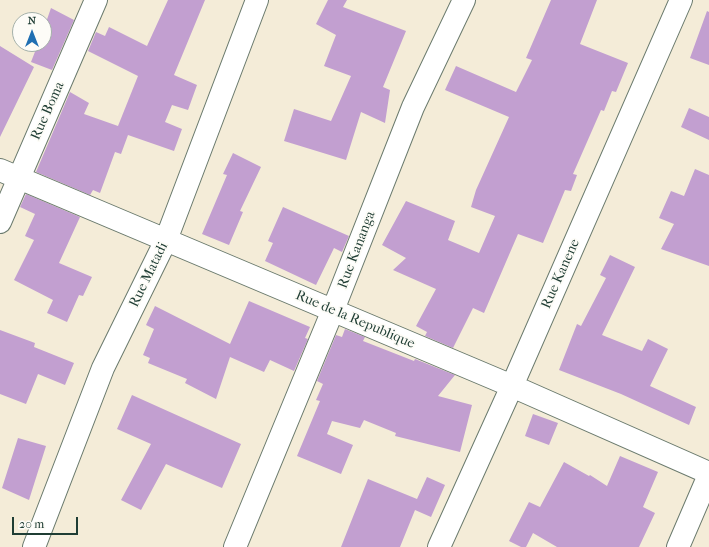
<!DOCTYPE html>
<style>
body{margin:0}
#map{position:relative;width:709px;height:547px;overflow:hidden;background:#f4ecd8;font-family:"IM FELL French Canon",serif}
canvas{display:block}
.north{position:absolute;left:12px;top:12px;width:40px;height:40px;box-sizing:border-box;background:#fdfcf7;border:1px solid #a4b0a9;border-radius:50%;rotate:0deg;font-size:11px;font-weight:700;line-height:16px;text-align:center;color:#1f3d34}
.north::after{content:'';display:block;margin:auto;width:14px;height:18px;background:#1f6fb2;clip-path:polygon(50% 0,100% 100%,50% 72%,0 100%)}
.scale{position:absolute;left:12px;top:517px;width:66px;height:18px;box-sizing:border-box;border:2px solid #1f3d34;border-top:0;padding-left:5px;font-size:12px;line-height:14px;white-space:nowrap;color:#1f3d34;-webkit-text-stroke:3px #fdfcf7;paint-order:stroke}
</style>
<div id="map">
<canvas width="709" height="547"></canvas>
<div class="north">N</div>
<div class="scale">20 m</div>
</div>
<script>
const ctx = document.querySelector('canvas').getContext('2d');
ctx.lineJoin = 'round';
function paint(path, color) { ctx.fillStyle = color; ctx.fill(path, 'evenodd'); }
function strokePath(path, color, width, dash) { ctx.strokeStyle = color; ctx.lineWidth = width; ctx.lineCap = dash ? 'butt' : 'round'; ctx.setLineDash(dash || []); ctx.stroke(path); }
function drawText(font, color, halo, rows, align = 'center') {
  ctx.font = font + ' "IM FELL French Canon",serif'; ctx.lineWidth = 3.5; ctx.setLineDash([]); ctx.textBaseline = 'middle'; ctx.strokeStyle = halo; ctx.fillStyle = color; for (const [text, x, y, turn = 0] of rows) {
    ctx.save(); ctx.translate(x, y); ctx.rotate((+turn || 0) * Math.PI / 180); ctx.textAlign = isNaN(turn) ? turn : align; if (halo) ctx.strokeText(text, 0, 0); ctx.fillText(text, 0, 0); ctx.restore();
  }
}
paint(new Path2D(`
 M168 0H205L174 75 197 85 188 110 172 105 165 122 182 129 174 151 128 135 121 154 115 152 100 193 93 190 90 195 36 172 70 92 89 103 84 114 118 126 138 76 88 51 96 32 105 36 109 27 147 46Z
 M328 0H347L343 7 406 31 383 87 390 90 385 123 361 112 346 160 284 141 294 109 331 121 351 76 324 66 336 35 316 24Z
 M551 0H597L580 44 628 63 616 92 612 91 604 111 601 110 573 174 577 175 571 191 565 190 543 243 518 234 484 313 473 308 453 348 425 336 427 332 416 326 436 289 393 270 406 258 382 245 406 201 455 221 448 240 479 253 495 216 471 207 476 190 509 117 445 90 456 66 516 92 532 60 526 58Z
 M51 8 74 20 52 70 31 62 38 44H44V28Z
 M707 11 709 12V65L690 58Z
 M0 46 34 67 0 137Z
 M689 108 709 117V140L681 127Z
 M233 153 261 167 240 211 243 212 229 245 202 234 227 175 223 174Z
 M695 169 709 175V266L661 249 674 224 659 218 671 191 684 196Z
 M26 194 80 217 59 263 92 277 83 296 79 295 67 322 47 313 53 300 14 280 34 240 25 236 35 214 20 207Z
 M283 207 349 236 342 252 334 248 316 285 265 261 273 243 268 241Z
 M610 255 635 267 602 335 642 351 648 339 668 349 650 386 696 407 689 425 621 394 559 370 577 324 581 326 606 278 600 275Z
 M249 301 310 327 305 338 308 339 294 371 270 360 264 372 230 357 216 399 185 383 187 379 148 363 150 358 143 355 154 329 146 325 155 306 230 344Z
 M345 329 365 337 363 341 414 361 415 359 455 375 438 396 472 405 460 452 395 436 396 433 364 420 360 428 332 421 327 434 353 445 341 474 297 456 320 401 316 400 323 384 317 381 336 335 342 337Z
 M0 330 35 343 34 347 74 363 65 385 38 374 26 404 0 394Z
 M132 395 241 444 222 488 166 464 141 510 121 500 151 444 117 429Z
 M533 414 558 423 549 445 525 436Z
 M18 438 46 446 29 500 2 488Z
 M620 456 658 472 643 507 655 513 639 547H557L533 533 526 547H521L509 541 529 502 540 507 564 462 589 476 590 475 607 486Z
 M427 477 445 485 431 517 415 510 400 547H341L368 479 417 499Z`), '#c29fd0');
const minor = new Path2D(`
 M0 170 512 386 709 473
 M0 222 96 0
 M34 547 103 368 166 240 257 0
 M235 547 333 310 413 107 464 0
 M439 547 512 386 681 0
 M678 547 709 475`);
strokePath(minor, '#6a7a6d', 24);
strokePath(minor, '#fff', 22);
drawText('14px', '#1f3d34', '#fdfcf7', [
 ["Rue Boma",48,111,-66],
 ["Rue Kananga",357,250,-69],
 ["Rue Kanene",561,274,-66],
 ["Rue Matadi",149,275,-64],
 ["Rue de la Republique",355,320,23]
]);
</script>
